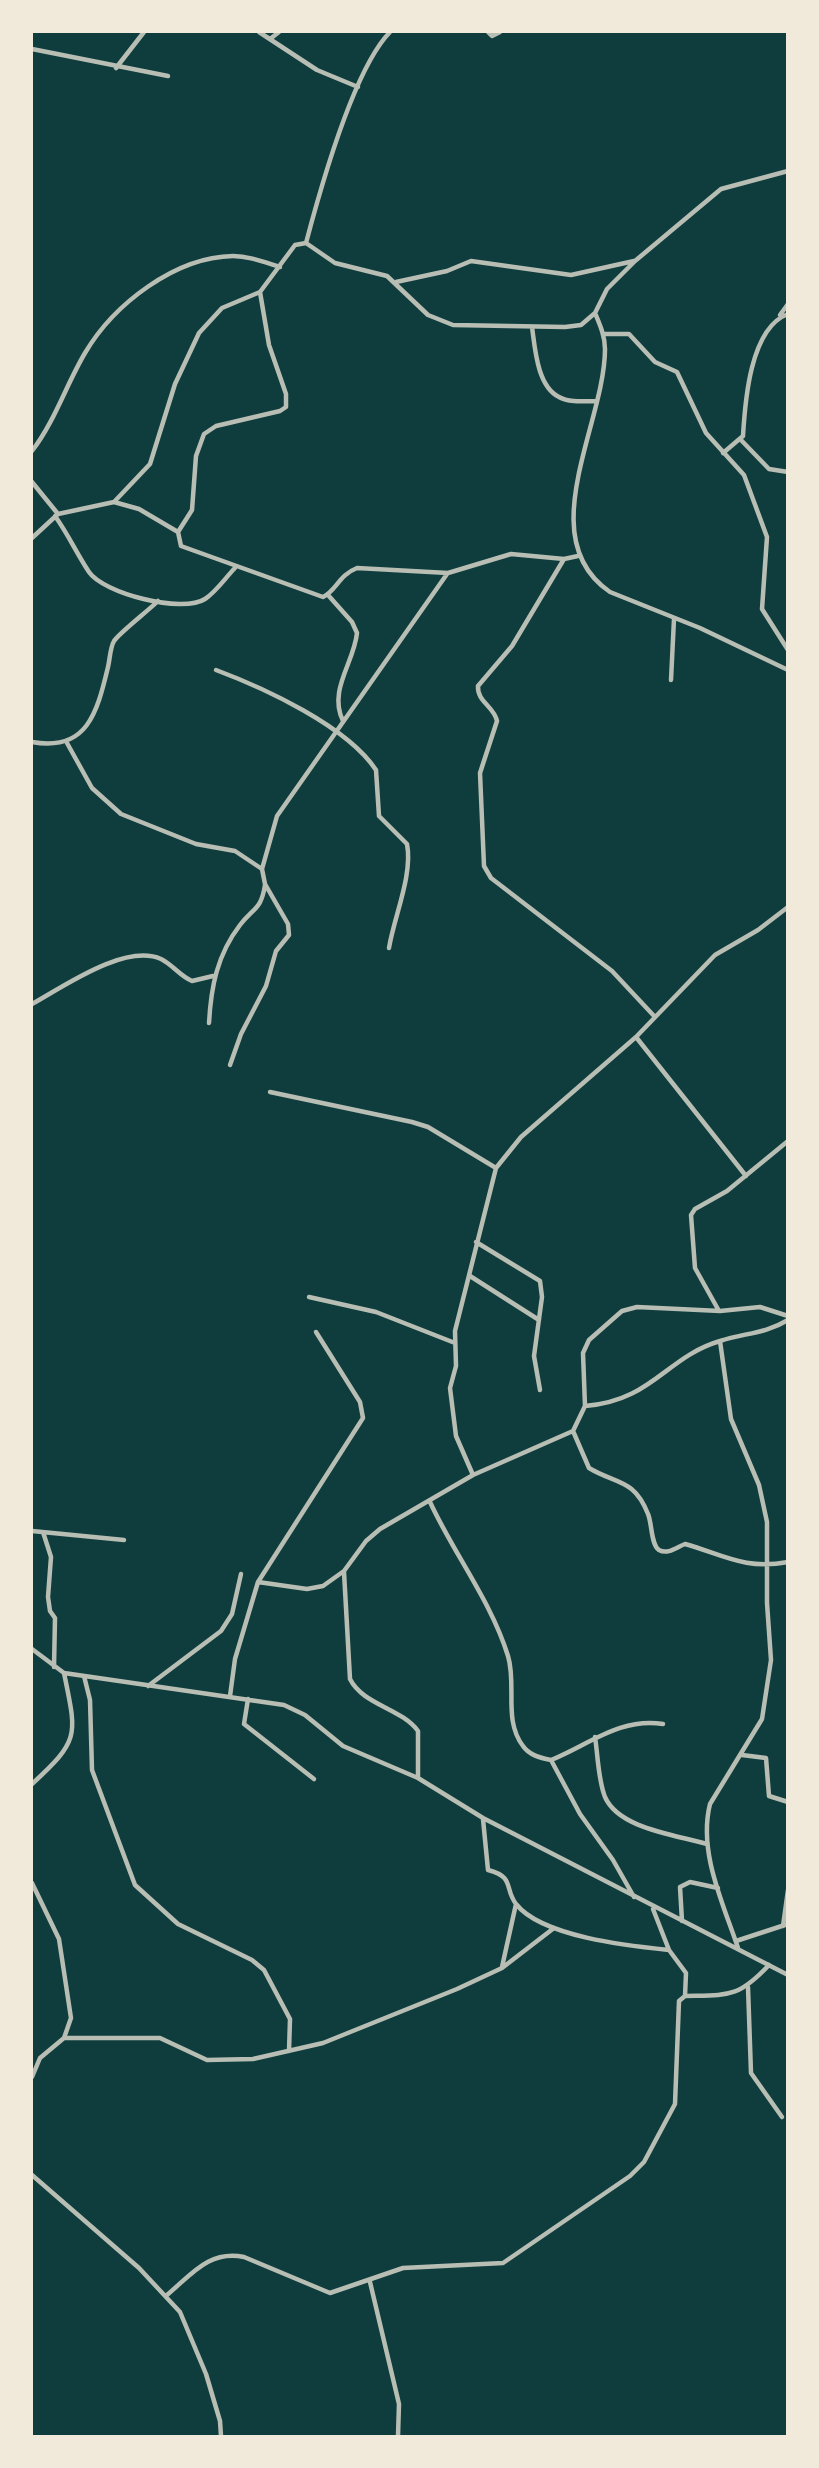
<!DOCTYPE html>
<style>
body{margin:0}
#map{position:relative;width:819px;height:2468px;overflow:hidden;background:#0f3d3e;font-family:Lato,sans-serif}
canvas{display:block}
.frame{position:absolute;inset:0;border:33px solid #f1e9da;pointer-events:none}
</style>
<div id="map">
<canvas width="819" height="2468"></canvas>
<div class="frame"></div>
</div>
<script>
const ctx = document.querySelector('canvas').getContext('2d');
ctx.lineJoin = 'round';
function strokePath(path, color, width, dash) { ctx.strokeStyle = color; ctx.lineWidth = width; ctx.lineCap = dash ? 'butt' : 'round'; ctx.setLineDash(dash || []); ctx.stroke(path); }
strokePath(new Path2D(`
 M259 32 317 70 358 87
 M488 32 492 36 500 32
 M270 39 279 32
 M32 49 168 76
 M116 68 144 32
 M306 243C320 190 353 70 390 32
 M396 282 447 271 471 261 571 275 634 261
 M260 292 269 345 286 394V407L280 411 216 426 204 434 196 456 192 510 178 532 181 546 323 597C336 591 339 575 357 568L448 573 511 554 564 559 578 556
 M595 313C600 325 605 336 605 349 605 424 531 538 610 592L700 628 788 670
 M780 315 788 304
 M532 327C535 348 537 386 559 397 569 403 586 401 597 401
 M603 334H629L655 362 677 372 706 433 744 475 767 537 762 609 788 650
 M741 440 769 469 788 472
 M32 451C55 421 66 385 85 353 114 304 175 257 233 256 249 256 264 262 280 267
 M723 453 743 436C745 402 750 328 788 314
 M32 482 58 514
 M114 502 150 464 175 384 199 333 222 308 260 292 295 245 306 243 335 263 387 276 428 315 453 325 565 327 581 325 595 313 607 289 635 261 721 189 788 171
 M55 516C68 534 77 554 89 572 103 593 182 614 205 599 216 592 226 577 235 568
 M32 538 58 514 114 502 139 509 178 532
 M564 559 512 646 478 686C477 702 494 706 497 721L480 773 484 866 491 878 612 971 655 1017
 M328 595 352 622 357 633C354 663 328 690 343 721
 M216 670C264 688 347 726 376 770L379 816 407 844C413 875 394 917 389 948
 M671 680 674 619
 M32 742C87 752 97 713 108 667 110 659 110 648 114 641 119 633 149 610 158 601
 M67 743 92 788 121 814 196 844 235 851 262 869
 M32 1004C63 987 125 943 161 959 173 965 180 976 192 981L213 976
 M209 1023C211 987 217 955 240 925 254 907 261 910 265 885
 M636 1037 746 1176
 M230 1065 241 1034 266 986 276 951 289 935 288 924 265 884 262 869 277 816 447 574
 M270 1092 412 1122 428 1127 496 1168
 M476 1242 540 1281 542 1297 534 1356 540 1390
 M470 1276 539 1320
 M309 1297 376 1312 455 1343
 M719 1311 695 1268 691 1215 695 1209 727 1191 788 1141
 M720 1341 731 1419 759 1485 767 1522V1603L771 1660 762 1719 710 1804C698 1852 723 1903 738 1948
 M585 1406C652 1401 666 1357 720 1341 744 1333 765 1334 788 1320
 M573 1431 589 1468C615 1484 634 1478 648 1514 652 1523 651 1545 659 1550 668 1555 677 1547 685 1544 724 1555 744 1570 788 1562
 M473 1475 456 1436 450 1388 456 1366 455 1331 496 1168 521 1137 636 1037 715 955 758 930 788 907
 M430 1502C454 1554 491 1601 508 1656 517 1685 503 1720 523 1746 529 1755 540 1758 551 1760 588 1745 621 1717 663 1724
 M32 1531 124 1540
 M43 1532 51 1557 48 1597 50 1611 55 1618 54 1667
 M344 1572 350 1679C363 1705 401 1708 418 1731V1778
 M258 1582 363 1418 360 1402 316 1332
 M32 1649 64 1673 284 1705 305 1715 343 1746 418 1778 483 1818 788 1975
 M84 1676 90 1700 92 1770 135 1885 178 1924 252 1960 264 1970 290 2019 289 2051
 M148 1686 221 1631 232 1614 241 1574
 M230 1696 235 1659 258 1582 307 1589 323 1586 344 1571 366 1541 380 1529 473 1475 573 1431 585 1406 583 1353 589 1340 622 1311 637 1307 720 1311 760 1307 788 1316
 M248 1699 244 1724 314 1779
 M595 1737C598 1756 598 1779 605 1797 619 1829 677 1835 707 1844
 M742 1755 766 1758 769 1796 788 1802
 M551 1760 580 1814 613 1860 634 1897
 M32 1784C80 1740 77 1736 64 1673
 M483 1819 488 1870C515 1877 504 1888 516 1904 542 1937 630 1946 669 1950
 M32 1883 59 1939 71 2018 64 2038 40 2058 32 2077
 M653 1909 669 1950 686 1973 685 1996
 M682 1921 680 1887 690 1882 718 1888
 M783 1926 788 1890
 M736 1941 788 1924
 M502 1967 516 1904
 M748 1987 751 2073 782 2117
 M64 2038H160L207 2060 253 2059 323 2043 457 1989 502 1968 554 1928
 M32 2175 139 2268 180 2312 206 2374 220 2421 221 2436
 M370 2282 399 2404 398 2436
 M167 2295C192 2274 209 2250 244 2257L330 2293 403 2268 503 2263 630 2176 644 2162 675 2104 679 2001 685 1996C729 1995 738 1998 769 1965`), '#b8beb3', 4.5);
</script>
